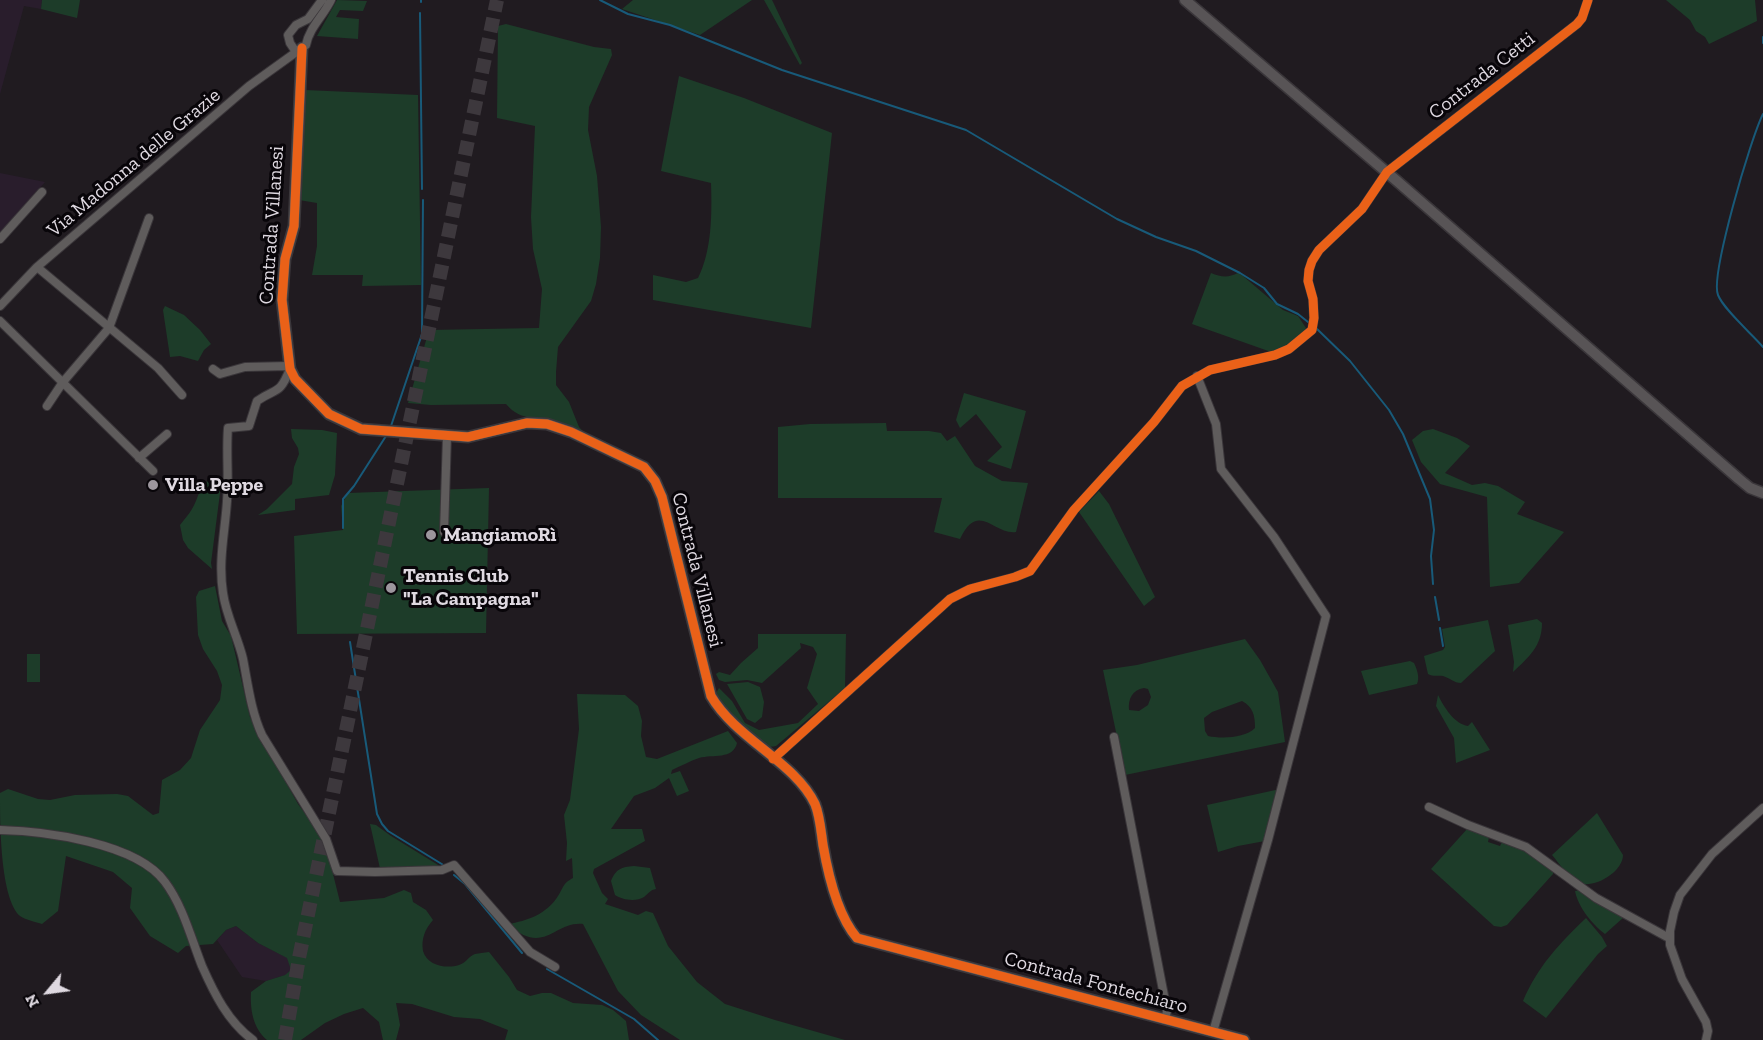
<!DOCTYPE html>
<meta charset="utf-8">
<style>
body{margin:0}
#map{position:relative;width:1763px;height:1040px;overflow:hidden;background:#201b20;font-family:"Zilla Slab",serif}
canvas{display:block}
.north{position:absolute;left:18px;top:962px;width:60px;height:60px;-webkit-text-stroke:4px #080509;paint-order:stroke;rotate:241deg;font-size:16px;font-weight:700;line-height:24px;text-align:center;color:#dfd9e1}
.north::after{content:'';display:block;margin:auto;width:21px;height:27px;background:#dfd9e1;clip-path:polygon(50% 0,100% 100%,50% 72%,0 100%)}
</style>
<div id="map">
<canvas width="1763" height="1040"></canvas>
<div class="north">N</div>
</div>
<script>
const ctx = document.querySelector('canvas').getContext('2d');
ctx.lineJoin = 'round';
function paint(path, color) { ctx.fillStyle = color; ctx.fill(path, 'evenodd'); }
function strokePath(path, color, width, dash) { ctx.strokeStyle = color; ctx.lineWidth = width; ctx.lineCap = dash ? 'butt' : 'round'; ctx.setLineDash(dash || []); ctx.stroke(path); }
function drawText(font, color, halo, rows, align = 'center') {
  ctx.font = font + ' "Zilla Slab",serif'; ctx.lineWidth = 6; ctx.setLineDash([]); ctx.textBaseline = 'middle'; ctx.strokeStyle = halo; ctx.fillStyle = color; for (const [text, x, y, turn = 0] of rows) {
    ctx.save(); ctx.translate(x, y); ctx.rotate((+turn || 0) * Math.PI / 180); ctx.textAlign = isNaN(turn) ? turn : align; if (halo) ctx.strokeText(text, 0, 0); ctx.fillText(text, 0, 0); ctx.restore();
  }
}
paint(new Path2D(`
 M0 0H42L41 9 24 6 0 94Z
 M0 173 45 182 0 234Z
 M236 926 258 943 288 958 291 970 286 975 266 981 242 977 217 940 226 930Z`), '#291d2c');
paint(new Path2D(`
 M42 0H80L77 18 41 9Z
 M337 0 367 1 363 11 340 10 336 17 359 19 358 39 317 36Z
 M633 0H752L700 35 622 9Z
 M764 0H772L774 4 802 63 800 65Z
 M1666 0H1755L1757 21 1709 44 1705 37 1696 31 1690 20Z
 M506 24 594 47 611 49 612 55 589 107 588 130 597 176 601 227 600 258 596 284 591 301 558 347 556 372V385L569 402 579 427 591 440C580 433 570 425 558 422 536 416 521 422 506 404L431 405 408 403 429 330 539 328 542 289 533 249 531 217 535 126 497 118 498 26Z
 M679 76 744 98 832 133 811 328 653 300V275L686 282 698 278C712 250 712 214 711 183L661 171Z
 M305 90 418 95 421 285 362 286 363 275H312L317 246V203L299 200Z
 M1211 273C1221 277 1228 278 1238 273L1243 276 1283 310 1298 316 1306 328C1302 341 1286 348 1274 353L1192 324Z
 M165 306 184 315 200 330 211 344 204 350 198 361 180 356 170 357 163 310Z
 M964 393 1026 411 1011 469 987 461 1002 447 976 414 960 428 956 420Z
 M886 423 887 431H929L941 433 947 441 955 436 975 466 1002 481 1028 483 1016 532C994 535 978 500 960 539L934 532 942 498H778V427L810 424Z
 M291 429 322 430 337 433 335 475 329 495 295 499V510L258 515 267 509 292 484 294 467 299 454 298 448 292 438Z
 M1433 429 1457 438 1470 446 1445 473 1472 485 1485 483 1498 486 1525 502 1517 514 1564 532 1519 583 1490 587 1487 497 1440 484 1421 462 1412 440 1423 431Z
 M220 476V493L211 563 212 569 188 548 183 540 180 525C184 520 189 514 192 509 202 492 197 482 220 476Z
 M489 488 486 633 297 634 294 536 343 530 341 506 348 493Z
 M1099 491 1109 504 1155 597 1144 606 1079 512Z
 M215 586 222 621 231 636 250 717 298 804 316 828 328 854 340 902 384 898 404 890 411 893 413 902 426 910 433 920C425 929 421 939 423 951 427 966 447 969 459 965 466 963 469 956 475 954 479 953 484 953 489 952L509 977 517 990 530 996 542 993H551L573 1003 602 1005 613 1010 626 1021 629 1040H505L508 1030 480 1019 454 1017 412 1004 396 1003 400 1025 396 1040H383L379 1022 363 1008 344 1014 325 1023 301 1040H267C253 1028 250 1010 251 992L266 981 285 975 291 970 287 958 258 943 236 926 226 930 213 944 186 946 178 953 150 936 130 908 132 888 113 872 66 856 58 911 42 924C36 922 26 920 20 916 0 898 0 822 0 793L8 789 38 799 50 800 75 795 117 794 128 796 153 815 159 813 162 780 180 770 191 758 200 730 220 700 222 685 217 671 203 649 198 635 196 597 199 591Z
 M1537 619 1542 623C1542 646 1529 657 1513 672L1514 662 1508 625Z
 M1488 620 1495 651 1461 683C1454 683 1450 678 1443 676 1437 675 1434 677 1428 674L1424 656 1443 650 1445 647 1442 629Z
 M758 634H846L845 688 776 746C772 747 766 747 761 745 746 737 723 709 716 693L719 688 732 701 745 723 759 730 798 723 818 704 807 688 817 654 813 647 800 643 801 648 762 683 747 680 725 682 719 680 716 674 719 672 730 675 741 663 758 648Z
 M1245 639 1260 660 1278 692 1285 742 1125 775 1103 670 1137 665ZM1144 688 1148 689 1151 697 1148 705 1139 711 1129 710C1128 699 1132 690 1144 688ZM1242 701C1253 707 1255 715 1255 728 1245 738 1222 739 1208 736L1205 731 1204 718 1212 712Z
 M27 654H40V682H27Z
 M1410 661 1414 663C1417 669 1420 678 1417 684L1369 695 1361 671Z
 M748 682 760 687 764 702 762 717 755 723 747 719 727 684Z
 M577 694 625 695 638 706 642 721 641 736 646 757 657 759 728 731 737 743C733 760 713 754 699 758 690 761 681 766 672 770L671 774 680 771 689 791 677 796 669 778 655 788 634 796 611 829H642L645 841 594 869 593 873 602 893 608 899 605 904 638 915 646 911 653 913 668 946 697 982 725 1004 775 1020 845 1040H680L641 1015 618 991 583 924C554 921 544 957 508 924 527 921 547 914 558 896 564 887 562 884 573 878L572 858 566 861 567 843 564 815 570 800 579 729Z
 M1438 695C1444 707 1454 724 1468 726L1472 722 1490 750 1456 763 1454 738 1436 706Z
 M1280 789 1265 841 1238 846 1218 852 1207 805Z
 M1597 813 1623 855C1623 872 1594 889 1579 883 1569 879 1559 863 1552 855Z
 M370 824 376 825 391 836 443 868 381 873Z
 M1468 828 1489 837 1488 842 1500 846 1502 842 1522 849 1553 869V874L1507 925 1501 927 1494 926 1431 869Z
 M634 866 650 868 656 889C650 890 649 893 644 897 636 902 622 900 615 895L611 881C616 869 621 867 634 866Z
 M1581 890 1624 917 1605 934C1592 924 1578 907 1575 891Z
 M1586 918 1602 937 1607 946 1598 954 1546 1018 1523 1001C1538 966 1559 944 1586 918Z`), '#1d3c29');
strokePath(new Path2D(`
 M600 0 628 14 670 25 782 70 966 130 1117 219 1156 237 1196 251 1240 273 1264 288 1277 304 1298 314 1308 322
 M421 2V0
 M420 13 422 189
 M1763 37V43
 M1763 114C1751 137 1710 276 1718 295 1724 310 1752 334 1763 347
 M1316 328 1350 361 1389 410 1403 434 1430 499 1434 530 1431 556 1433 584
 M391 426 422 334 423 200
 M343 528V499L354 486 386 436
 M1435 597 1439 620
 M1440 628 1443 646
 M350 642 377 814 382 824 388 831 445 866
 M454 875 465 884 522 953
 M547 969 634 1019 658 1040`), '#185a79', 2);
strokePath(new Path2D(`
 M285 1040 299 958 497 0`), '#3d383d', 14, [14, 7]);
const minor = new Path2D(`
 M296 52 290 43 288 35 296 25 308 19 322 0
 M0 239 42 192
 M37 267 158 368 182 395
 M0 306 37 267 249 86 306 45C309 28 324 15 331 0
 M0 321 153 471
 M213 369 220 374 245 367 289 366
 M290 369C279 396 277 387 257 401L249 426 228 428C226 452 229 477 227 501 225 532 218 561 223 593 226 616 238 637 243 659 248 685 251 711 262 735L326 839 337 871 375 872 442 870 454 865 530 952 555 967
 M1197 376 1216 424 1221 469 1274 537 1326 616 1268 840 1213 1032
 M47 406 63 382 109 328 149 218
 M139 458 167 434
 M444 532 447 436
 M1114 737 1167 1011 1165 1020
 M773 759 950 599 970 589 1015 577 1030 571 1074 510 1154 422 1182 386 1210 370 1275 355 1289 349 1312 330 1314 318 1313 299 1308 281 1309 270 1312 261 1319 250 1362 209 1387 172 1577 24 1582 18 1588 0
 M1429 807 1468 825 1526 847 1596 898 1669 938
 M0 830C45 831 137 843 165 882 183 906 191 938 202 966 214 993 228 1022 253 1040
 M1706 1040 1708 1031 1706 1022 1682 979 1670 945V931L1674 912 1680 895 1712 854 1763 808`);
const tertiary = new Path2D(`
 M302 48 294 226 285 259 282 300 290 369 295 379 329 414 361 429 468 437 527 423 547 424 571 432 644 467 655 481 662 497 711 696C736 739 795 762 815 804 820 816 821 832 823 845 828 874 838 916 857 938L1244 1040`);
const secondary = new Path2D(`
 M1185 0 1397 181 1739 479 1750 488 1763 493`);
strokePath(minor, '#3a363a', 10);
strokePath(tertiary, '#3a363a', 13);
strokePath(secondary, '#3a363a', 13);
strokePath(minor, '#5f5c5c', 8);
strokePath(tertiary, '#5f5c5c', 10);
strokePath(secondary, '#585456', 10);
strokePath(new Path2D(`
 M302 48 294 226 285 259 282 300 290 369 295 379 329 414 361 429 468 437 527 423 547 424 571 432 644 467 655 481 662 497 711 696C736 739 795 762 815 804 820 816 821 832 823 845 828 874 838 916 857 938L1244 1040
 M773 759 950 599 970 589 1015 577 1030 571 1074 510 1154 422 1182 386 1210 370 1275 355 1289 349 1312 330 1314 318 1313 299 1308 281 1309 270 1312 261 1319 250 1362 209 1387 172 1577 24 1582 18 1588 0`), '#ea6118', 9);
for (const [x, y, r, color] of [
 [153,485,6,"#9c969d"],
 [431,535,6,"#9c969d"],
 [391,588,6,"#9c969d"]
]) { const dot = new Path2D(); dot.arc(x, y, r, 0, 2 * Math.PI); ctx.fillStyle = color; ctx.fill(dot); strokePath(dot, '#080509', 2); }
drawText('20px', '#dfd9e1', '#080509', [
 ["Contrada Cetti",1482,76,-38],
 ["Via Madonna delle Grazie",134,163,-40],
 ["Contrada Villanesi",272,225,-86],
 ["Contrada Villanesi",697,570,76],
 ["Contrada Fontechiaro",1096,983,15]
]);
drawText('bold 20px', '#dfd9e1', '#080509', [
 ["Villa Peppe",165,485],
 ["MangiamoRì",443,535],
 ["Tennis Club",403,576],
 ["\"La Campagna\"",403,599]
], 'left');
</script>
